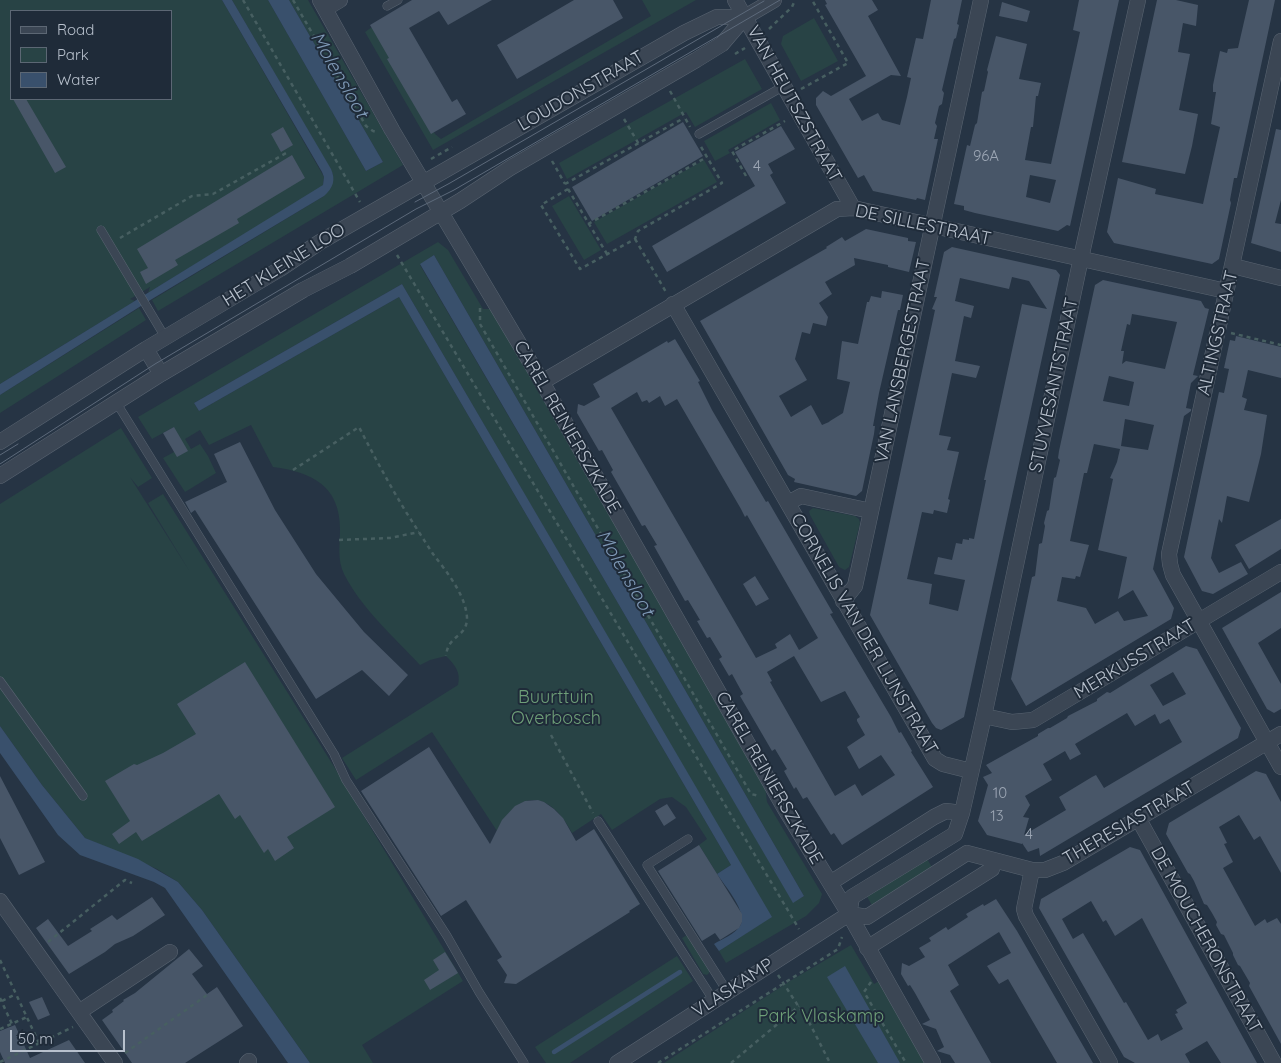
<!DOCTYPE html>
<style>
body{margin:0}
#map{position:relative;width:1281px;height:1063px;overflow:hidden;background:#263444;font-family:Quicksand,sans-serif}
canvas{display:block}
.legend{position:absolute;left:10px;top:10px;width:162px;height:90px;box-sizing:border-box;background:#1f2b39;border:1px solid #5c6774;margin:0;padding:6px 9px;list-style:none;font-size:15px;color:#b8c1cd}
.legend li{display:flex;align-items:center;gap:10px;height:25px}
.legend b{width:25px;border:1px solid #5c6774}
.scale{position:absolute;left:10px;top:1030px;width:115px;height:22px;box-sizing:border-box;border:2px solid #b8c1cd;border-top:0;padding-left:6px;font-size:15px;line-height:18px;white-space:nowrap;color:#b8c1cd;-webkit-text-stroke:4px #1f2b39;paint-order:stroke}
</style>
<div id="map">
<canvas width="1281" height="1063"></canvas>
<ul class="legend">
<li><b style="height:6px;background:#3b4654"></b>Road</li>
<li><b style="height:14px;background:#284345"></b>Park</li>
<li><b style="height:14px;background:#39506c"></b>Water</li>
</ul>
<div class="scale">50 m</div>
</div>
<script>
const ctx = document.querySelector('canvas').getContext('2d');
ctx.lineJoin = 'round';
function paint(path, color) { ctx.fillStyle = color; ctx.fill(path, 'evenodd'); }
function strokePath(path, color, width, dash) { ctx.strokeStyle = color; ctx.lineWidth = width; ctx.lineCap = dash ? 'butt' : 'round'; ctx.setLineDash(dash || []); ctx.stroke(path); }
function drawText(font, color, halo, rows, align = 'center') {
  ctx.font = font + ' Quicksand,sans-serif'; ctx.lineWidth = 4; ctx.setLineDash([]); ctx.textBaseline = 'middle'; ctx.strokeStyle = halo; ctx.fillStyle = color; for (const [text, x, y, turn = 0] of rows) {
    ctx.save(); ctx.translate(x, y); ctx.rotate((+turn || 0) * Math.PI / 180); ctx.textAlign = isNaN(turn) ? turn : align; if (halo) ctx.strokeText(text, 0, 0); ctx.fillText(text, 0, 0); ctx.restore();
  }
}
paint(new Path2D(`
 M0 0H222L324 177 323 185 319 189 148 293 150 287 130 299 135 301 0 384ZM11 11H171V99H11Z
 M232 0H268L366 171 383 162 289 0H308L403 165 158 311 152 300 324 196 333 174Z
 M642 0H696L433 150 365 32 372 27 435 134 441 139 651 16Z
 M814 18 838 61 801 81 781 44 783 36Z
 M745 59 762 89 695 127 686 112 567 179 559 163Z
 M771 103 780 120 728 150 730 153 715 161 704 141Z
 M704 160 717 182 607 244 594 222Z
 M569 196 601 250 584 260 552 206Z
 M438 242 448 250 483 309H491L765 786 767 802 822 894 819 903 806 916 726 963 719 951 771 917 402 284 194 403 199 411 399 297 731 865 717 874 699 845 707 839 686 807 672 797 660 799 612 830 601 814 572 833C550 791 519 788 497 831L432 732 356 780 342 758 458 685C461 672 455 665 446 656L430 660 420 665C393 636 362 609 344 574 337 559 340 545 340 529 340 486 312 472 273 467L251 425 209 445 200 430 185 439 191 449 200 444 208 456 216 473 185 492 163 458 174 452V427L152 439 138 417ZM434 255 804 896 793 902 420 265Z
 M139 308 146 320 0 413V395Z
 M121 428 152 478 138 487 130 477 190 572 148 503 163 494 333 765 463 981 362 1045 373 1063H310L202 910 178 882 157 869 85 838 42 785 0 726V504Z
 M813 508 855 516 859 519 860 523 849 567 845 570 839 567 810 515 809 511Z
 M926 857 933 869 873 907 866 895Z
 M687 935 709 970V973L707 975 703 974 682 938Z
 M851 945 874 984 879 981 926 1063H664L790 981Z
 M677 956 693 981 570 1063H546L535 1047Z`), '#284345');
paint(new Path2D(`
 M222 0H232L331 169C336 180 333 188 324 196L152 299 0 395V384L323 185 324 177 322 172Z
 M268 0H289L383 162 366 171Z
 M434 255 804 896 793 903 420 264Z
 M402 284 772 917 719 951 714 944C722 939 735 934 740 926 749 913 724 885 717 874L731 865 399 297 199 411 194 403Z
 M0 726 42 785 85 838 138 859 178 882 202 910 310 1063H288L165 888 154 882 80 855 58 835 0 753Z
 M845 966 900 1063H878L827 977Z`), '#39506c');
strokePath(new Path2D(`
 M554 1052 680 972`), '#39506c', 4.5);
paint(new Path2D(`
 M412 0H492L448 25 439 11 409 28 452 102 457 99 466 114 431 134 387 59 389 58 370 25Z
 M574 0H613L623 18 517 79 497 45Z
 M825 0H872L878 10 868 16 901 76 891 75 849 99 862 121 878 113 882 120 900 125 907 97 911 78 907 77 916 38 923 39 931 0H962L957 24 959 25 956 38 954 39 942 90 944 93 942 104 939 106 935 123 937 126 934 139H938L925 200 917 198 916 200 873 191 864 175 858 178 816 105V98L823 91 831 96 866 76 825 5 827 4Z
 M1079 0H1119L1070 226 1067 225 1058 231 975 213 964 210V206L954 204 967 145 970 146 975 125 977 123 982 92 984 91 988 72 987 70 996 36 1027 44 1019 79 1041 83 1038 96H1036L1033 127H1031L1025 160 1051 164 1080 32 1073 30ZM1030 175 1056 180 1050 203 1026 197Z
 M1157 0H1176L1198 5 1196 26 1183 23 1178 52 1190 54 1179 110 1198 114 1192 146 1185 174 1122 162Z
 M1249 0H1275L1237 178H1234L1230 200 1231 203 1219 259 1212 264 1114 243 1107 232 1118 178 1156 189 1155 194 1203 204 1220 127 1211 124 1216 92H1213V85L1220 51 1227 53 1228 49 1238 48Z
 M1002 2 1030 11 1027 22 999 16Z
 M13 99H26L66 167 55 173Z
 M683 122 703 156 592 221 572 187Z
 M781 126 795 149 768 164 773 173 770 175 786 203 667 272 652 246 755 186 735 152Z
 M283 127 293 145 281 152 271 134Z
 M1276 129 1281 130V200L1275 223 1281 224V252L1251 243Z
 M292 155 305 178 237 219 239 223 175 260 178 265 146 284 140 272 148 268 137 249Z
 M866 229 908 238V241L916 242 909 272 888 267V265L854 258 855 265 825 282 832 294 819 303 828 317 826 326 813 323 810 334 802 332 795 359 807 380 779 396 791 417 811 405 822 425 829 422 830 421 843 413 850 382 837 379 842 341 858 344 867 302H869L871 296 881 298 882 291 903 295 900 310H898L879 393 873 426H875L874 434 862 491 856 496 794 482 795 479 788 475 700 321 827 248 826 247 842 237 845 241Z
 M952 247 1056 270 1060 275 964 717 941 730 936 728 932 723 870 615 935 310 932 309 937 297H934L944 252ZM1012 277 1029 281 1047 309 1022 304 984 480H986L974 539 969 538V540L963 539 962 544 956 543 952 560 938 557 934 574 965 580 958 611 929 604 932 584 907 579 922 512 933 514 934 510 947 513 950 500 948 499 959 452 947 450 951 437 939 435 952 373 976 378 980 366 955 361 964 316 971 318 974 306 955 301 960 278 1009 289Z
 M1103 280 1201 301 1205 308 1209 309 1193 375 1198 376 1191 383 1186 408 1191 409V411L1184 416 1153 569 1174 608 1171 619 1026 706 1011 679 1032 577 1035 576 1039 544 1042 543 1045 526 1044 523 1047 511 1049 510 1054 478 1056 477 1060 460 1058 458 1059 451 1095 285ZM1132 314 1177 322 1165 369 1126 361 1122 364 1124 351H1121L1127 324 1130 325ZM1109 376 1134 382 1129 406 1103 401ZM1125 419 1154 425 1148 450 1121 446ZM1094 444 1120 449 1117 462 1110 478 1113 479 1098 550 1127 557 1118 599 1133 590 1148 616 1124 621 1118 611 1095 624 1086 608 1057 601 1062 577 1075 579 1076 576 1080 577 1089 545 1070 541 1084 473H1087Z
 M1236 336 1281 347V378L1248 370 1242 397 1247 399 1244 410 1267 415 1261 454 1249 502 1227 496 1222 523 1219 519 1211 558 1219 573 1241 562 1248 574 1213 594 1202 591 1184 557 1219 392 1224 393 1229 369 1224 368 1230 340 1235 341Z
 M675 339 700 381 698 382 712 410 766 502 768 501 833 613 830 614 891 717 899 733 901 732 912 751 911 752 933 787 842 845 834 833 831 835 807 797 803 799 796 787 794 789 784 771 787 769 775 749 772 751 740 696 743 694 732 674 729 676 719 659 722 657 710 637 707 638 697 621 700 620 688 600 685 601 654 546 657 545 645 525 642 526 611 472 613 470 602 450 599 451 577 413 578 404 584 406 600 397 593 384 667 341 668 343ZM637 392 642 402 647 400 649 403 660 396 665 406 677 399 741 509 745 517 747 515 818 638 799 650 790 634 775 644 777 648 756 658 611 408ZM794 656 821 702 845 691 860 717 857 719V721L865 735 847 747 859 769 881 755 895 775 862 796 855 784 835 796 770 682 772 681 767 672Z
 M174 427 188 451 177 457 163 433Z
 M240 442 275 510 316 574 364 632 408 675 389 696 362 670 316 699 195 510 191 513 185 502 227 482 214 454Z
 M1281 519V549L1249 569 1235 545Z
 M755 576 769 599 756 606 743 584Z
 M1281 592V628L1258 643 1281 684V709L1274 713 1267 709 1222 628Z
 M1186 646 1197 649 1241 728 1238 738 1040 856 1039 848 1028 852 1022 843V844L987 835 978 821 988 785 983 777 992 773 986 765 1038 736V734L1048 728H1050L1067 718 1068 716 1097 701V699L1107 692 1110 693ZM1173 672 1186 694 1163 706 1150 685ZM1127 713 1135 726 1155 714 1160 724 1169 719 1182 742 1104 788 1096 775 1092 777 1059 797 1066 810 1024 835 1029 818 1023 817 1030 805 1025 796 1052 780 1043 764 1065 751 1070 760 1081 754 1075 744Z
 M245 662 335 807 287 837 294 848 275 861 268 849 264 853 240 815 235 819 219 794 142 841 136 832 119 844 112 834 130 821 105 781 134 764 137 765 163 753 196 734 177 704Z
 M429 747 490 844 502 820 515 806 525 801 538 800 544 802 554 809 563 818 576 841 594 829 640 904 629 911 630 912 516 984 504 983 507 975 497 960 502 957 466 900 441 916 361 791Z
 M1256 771 1266 774 1281 802V873L1260 836 1254 840 1239 815 1219 827 1227 843 1224 844 1233 862 1223 868 1255 926 1265 919 1267 923 1277 918 1281 924V1044L1249 986 1250 983 1240 966 1238 965 1233 955V953L1224 935 1221 934 1216 925 1217 922 1212 913 1207 905 1204 904 1194 881 1190 874 1188 873 1166 834 1169 823Z
 M0 776 45 862 19 875 0 838Z
 M667 804 676 818 664 826 655 811Z
 M699 845 742 914V922L739 928 720 940 715 933 702 941 658 871Z
 M1130 847 1140 850 1257 1063H1221L1207 1041 1185 1054 1190 1063H1135L1124 1057 1039 908 1041 899ZM1091 901 1103 922 1106 920 1115 936 1142 918 1187 1003 1176 1010 1178 1013 1175 1014 1183 1029 1161 1041 1158 1034 1148 1040 1126 1002 1124 1003 1083 933 1073 939 1062 919Z
 M152 897 165 915 133 936 115 944 105 952 69 974 36 928 48 919 68 946 92 931 90 929 112 915 117 920Z
 M996 899 1017 931 1093 1063H1057L1008 979 999 984 987 966 1011 953 999 932 948 965 959 985 950 991 991 1063H955L950 1055 937 1051 944 1047 936 1029 922 1024 930 1020 915 993 910 985 908 986 901 974 902 963 909 966 925 957 919 948 931 941 929 938 946 927 948 930 968 917 966 914 983 904 984 906Z
 M189 949 203 966 192 974 207 994 217 987 243 1026 185 1063H132L102 1020 113 1012 112 1010 124 1001 123 1000 135 993Z
 M445 952 458 973 430 990 424 980 439 970 433 960Z
 M42 997 50 1015 38 1020 29 1002Z
 M15 1025 30 1058 69 1040 85 1063H5L0 1052V1031Z`), '#485668');
const lane = new Path2D(`
 M387 6 398 0
 M699 134 784 86
 M101 230 165 337
 M116 402 334 754 346 780 447 936 479 992 524 1063
 M0 681 83 796
 M598 821 714 1001
 M688 839 647 865 727 991`);
const street = new Path2D(`
 M320 0 392 130 542 382 785 809 849 914 933 1063
 M735 0 853 208
 M325 9 340 0
 M1281 41 1169 554 1170 564 1173 575 1281 767
 M1233 266 1281 278
 M673 304 935 759 943 764 971 771
 M146 349 161 374
 M542 382 837 209 853 208 1226 291
 M0 442 146 349 280 269 320 242 684 33 717 17H745
 M0 476 161 374 303 290 350 266 460 201 510 168 696 60 722 44 745 17 774 0
 M788 503 801 496 871 511
 M843 601 855 586 981 0
 M984 716 1012 722 1033 720 1281 572
 M1138 818 1274 1063
 M967 853 1032 870H1045L1063 863 1281 734
 M1032 870 1024 909 1026 916 1110 1063
 M830 883 934 817 946 811 962 813
 M0 901 115 1063
 M849 914 852 897 955 834 962 813 984 716 1081 258 1138 0
 M849 914 867 917 967 853
 M867 948 992 869 994 860
 M79 1012 170 952
 M247 1063 249 1061
 M617 1063 849 914`);
strokePath(lane, '#596471', 9);
strokePath(street, '#596471', 16);
strokePath(new Path2D(`
 M243 0 360 202
 M293 0 366 126 373 131 377 132
 M769 29 792 7 795 0
 M735 54 745 48
 M801 89 848 63 812 0
 M670 91 690 127
 M624 119 640 146
 M431 159 452 147
 M552 161 565 184
 M746 176 732 151 785 121
 M565 184 684 118
 M568 189 541 205 580 269 635 239 638 231 722 183 700 145
 M568 189 607 254
 M588 224 707 157
 M120 238 192 196 213 194 288 152
 M635 239 666 292
 M397 255 799 929
 M480 308V324L751 794 759 796
 M1231 333 1281 345
 M293 470 359 427C374 456 389 484 406 512 415 526 424 540 433 554 446 571 466 595 467 618 467 638 448 634 446 656
 M339 540 390 538 419 532
 M551 735 593 813
 M48 942 125 880 132 883
 M0 960 39 1043
 M778 975 810 1024 830 1063
 M871 982 864 992 906 1063
 M0 998 12 1024
 M2 1001 16 994
 M0 1029 27 1017
 M125 1053 207 995
 M0 1062 73 1027
 M658 1063 838 949 842 937
 M731 1063 799 1006`), '#475f61', 2.5, [4, 4]);
strokePath(lane, '#3b4654', 8);
strokePath(street, '#3b4654', 15);
strokePath(new Path2D(`
 M415 202 450 183 764 1
 M0 455 18 444
 M0 464 155 364 416 209 454 190 780 0`), '#5d6a7b', 1);
drawText('15px', '#9ca6b4', null, [
 ["96A",986,156],
 ["4",757,166],
 ["10",1000,793],
 ["13",997,816],
 ["4",1029,834]
]);
drawText('18px', '#b8c1cd', '#1f2b39', [
 ["LOUDONSTRAAT",581,91,-30],
 ["VAN HEUTSZSTRAAT",794,104,61],
 ["DE SILLESTRAAT",923,225,12],
 ["HET KLEINE LOO",284,265,-32],
 ["ALTINGSTRAAT",1218,333,-77],
 ["VAN LANSBERGESTRAAT",903,361,-78],
 ["STUYVESANTSTRAAT",1054,385,-78],
 ["CAREL REINIERSZKADE",567,427,60],
 ["CORNELIS VAN DER LIJNSTRAAT",864,634,60],
 ["MERKUSSTRAAT",1135,659,-31],
 ["CAREL REINIERSZKADE",769,778,60],
 ["THERESIASTRAAT",1129,823,-30],
 ["DE MOUCHERONSTRAAT",1206,940,61],
 ["VLASKAMP",733,988,-33]
]);
drawText('18px', '#6e9f78', '#1f2b39', [
 ["Buurttuin",556,698],
 ["Overbosch",556,719],
 ["Park Vlaskamp",821,1017]
]);
drawText('italic 19px', '#7e98b5', '#1f2b39', [
 ["Molensloot",339,75,60],
 ["Molensloot",625,573,60]
]);
</script>
